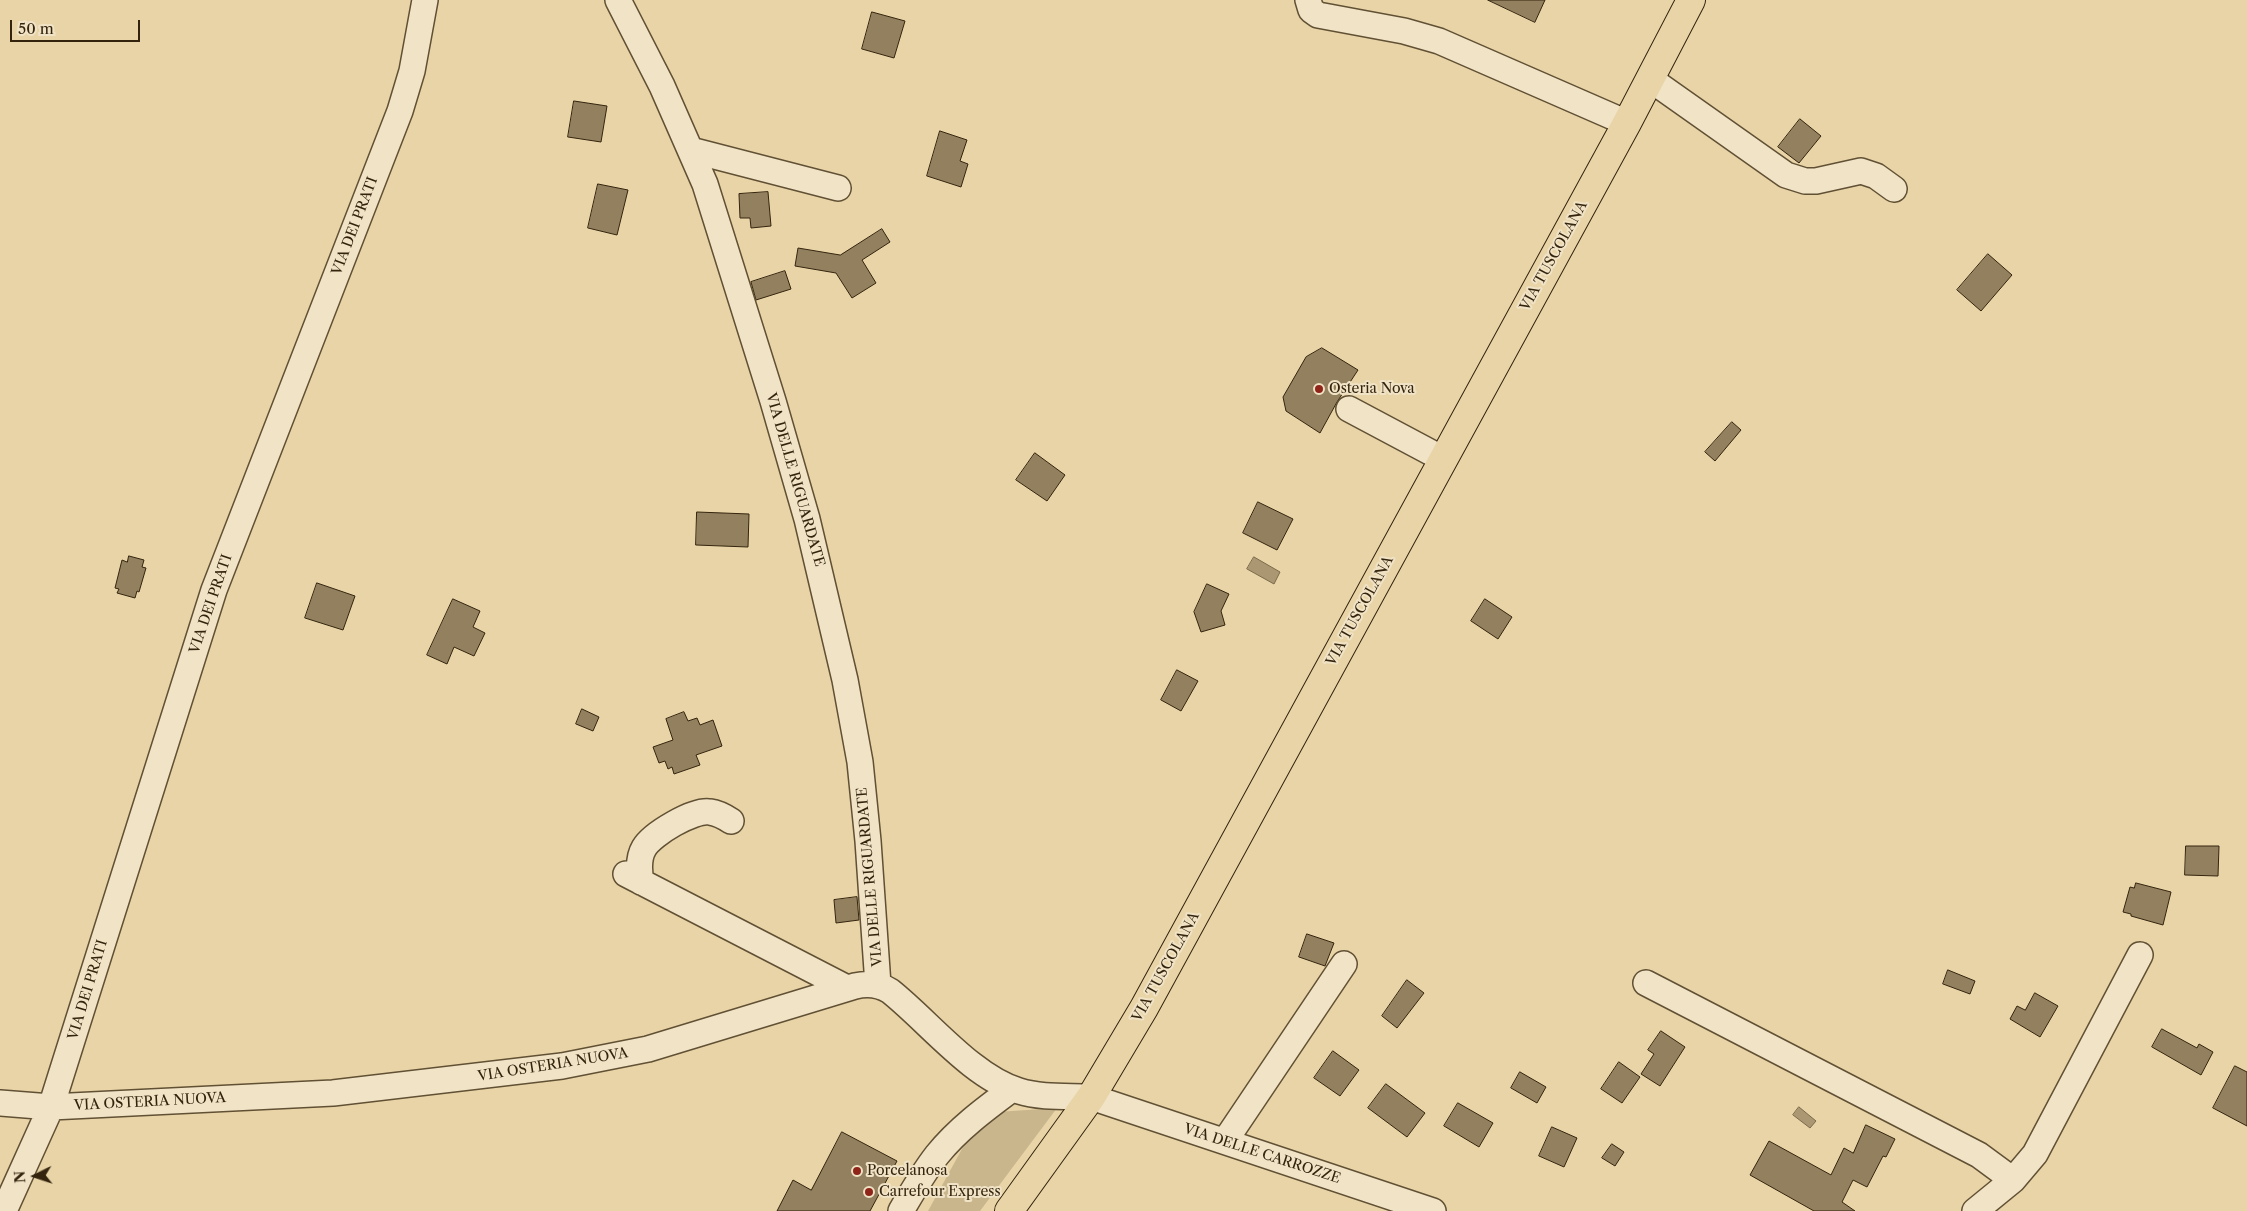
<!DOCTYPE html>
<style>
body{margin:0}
#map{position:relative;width:2247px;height:1211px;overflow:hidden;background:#e8d4a7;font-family:"Libre Caslon Text",serif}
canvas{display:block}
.north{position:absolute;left:10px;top:1151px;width:50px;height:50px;-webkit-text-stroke:4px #f0e3c6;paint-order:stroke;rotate:266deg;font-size:14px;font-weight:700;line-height:20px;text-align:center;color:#34240e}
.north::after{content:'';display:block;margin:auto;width:18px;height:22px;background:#34240e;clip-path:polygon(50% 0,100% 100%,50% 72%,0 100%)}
.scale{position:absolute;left:10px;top:20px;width:130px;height:22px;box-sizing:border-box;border:2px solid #34240e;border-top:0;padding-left:6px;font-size:15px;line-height:18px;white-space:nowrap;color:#34240e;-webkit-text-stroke:4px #f0e3c6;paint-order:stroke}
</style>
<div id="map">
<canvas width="2247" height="1211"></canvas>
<div class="north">N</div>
<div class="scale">50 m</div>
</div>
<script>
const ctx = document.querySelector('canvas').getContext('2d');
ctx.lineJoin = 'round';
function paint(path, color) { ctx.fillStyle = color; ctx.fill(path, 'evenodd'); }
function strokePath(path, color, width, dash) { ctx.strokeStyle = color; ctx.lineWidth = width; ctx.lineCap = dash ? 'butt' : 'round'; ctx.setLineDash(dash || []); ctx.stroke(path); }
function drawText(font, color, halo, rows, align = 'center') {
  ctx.font = font + ' "Libre Caslon Text",serif'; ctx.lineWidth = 4; ctx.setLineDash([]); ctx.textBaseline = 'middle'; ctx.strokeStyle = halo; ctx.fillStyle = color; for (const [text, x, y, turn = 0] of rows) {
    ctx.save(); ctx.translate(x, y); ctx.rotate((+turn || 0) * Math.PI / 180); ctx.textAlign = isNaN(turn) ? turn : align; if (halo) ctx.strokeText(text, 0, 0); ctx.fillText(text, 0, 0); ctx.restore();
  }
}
paint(new Path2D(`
 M1057 1108 980 1211H928L974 1127 997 1112Z`), '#c9b68d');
const water = new Path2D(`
 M1254 557 1280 572 1274 584 1247 569Z
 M1799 1107 1816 1121 1810 1128 1793 1115Z`);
paint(water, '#ab9873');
strokePath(water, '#7b6a4b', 1);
const building = new Path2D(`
 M1488 0H1545L1535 22Z
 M872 12 905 21 894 58 862 49Z
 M574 101 607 106 601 142 568 137Z
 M1800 119 1821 136 1799 163 1778 147Z
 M940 131 967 140 960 161 968 164 961 187 927 176Z
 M598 184 628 190 617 235 588 228Z
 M768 192 771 226 751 228 750 218H740L739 194Z
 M882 229 890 242 862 260 876 283 852 298 836 273 795 266 798 248 840 255Z
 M1988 254 2012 275 1981 311 1957 290Z
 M785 271 791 289 756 300 751 282Z
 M1322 348 1358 370 1337 402 1320 433 1286 411 1283 397 1306 357Z
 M1732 422 1741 430 1715 461 1705 452Z
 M1035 453 1065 475 1047 501 1016 480Z
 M1258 502 1293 519 1277 550 1243 533Z
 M697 512 749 514 748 547 696 545Z
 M129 556 144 560 142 567 146 568 139 592 137 591 135 598 117 593 119 589 115 588 122 560 127 562Z
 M317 583 355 596 343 630 305 618Z
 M1207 584 1229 594 1221 611 1225 625 1201 632 1194 612Z
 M453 599 480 611 473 627 485 633 474 656 454 647 447 664 427 655Z
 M1485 599 1512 617 1498 639 1471 621Z
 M1177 670 1198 681 1181 711 1161 700Z
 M582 709 599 717 593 731 576 724Z
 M684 712 688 721 697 718 700 725 713 720 722 746 696 755 700 765 674 774 672 767 668 769 665 761 659 763 653 747 673 740 666 719Z
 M2186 846H2219L2218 876 2185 875Z
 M2136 883 2171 892 2163 925 2131 916V914L2123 912 2130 887 2134 888Z
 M857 897 859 920 836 923 834 900Z
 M1307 934 1334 943 1325 966 1299 957Z
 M1948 970 1975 981 1970 994 1943 984Z
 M1407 980 1424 993 1397 1028 1382 1016Z
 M2035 993 2058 1006 2040 1037 2010 1019 2017 1006 2025 1010Z
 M2162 1029 2197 1048 2199 1044 2213 1052 2201 1075 2152 1047Z
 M1661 1031 1685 1047 1660 1086 1641 1074 1654 1054 1648 1050Z
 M1333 1051 1359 1070 1340 1096 1314 1078Z
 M1619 1062 1640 1077 1622 1103 1601 1089Z
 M2235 1066 2247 1072V1126L2213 1108Z
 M1520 1072 1546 1087 1537 1103 1511 1088Z
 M1386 1084 1425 1113 1407 1137 1368 1108Z
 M1458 1103 1493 1123 1479 1147 1444 1126Z
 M1866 1125 1895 1139 1886 1157 1883 1156 1867 1187 1853 1180 1842 1202 1855 1211H1814L1750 1175 1769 1141 1831 1175 1844 1148 1853 1153Z
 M1552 1127 1577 1138 1564 1167 1539 1156Z
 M842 1132 897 1161 870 1211H777L793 1180 811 1190Z
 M1612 1144 1624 1152 1615 1166 1602 1158Z`);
paint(building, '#92805e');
strokePath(building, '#34240e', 1);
const minor = new Path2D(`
 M618 0 662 86 705 184 773 401 807 519 845 680 860 762 868 841 878 985
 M1308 0 1311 10 1318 15 1404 31 1439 41 1627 123
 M1650 79 1786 175 1805 181H1816L1861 171 1876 176 1894 189
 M691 150 838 188
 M1349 409 1443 459
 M626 874 847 988
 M641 882C639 871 638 858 644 848 652 834 694 809 710 812 718 813 725 817 731 821
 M1646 983 1979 1155 2013 1180
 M0 1103 51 1107 333 1093 562 1066 648 1049 855 986C868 983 879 984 890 991 928 1021 972 1077 1019 1091 1041 1098 1067 1096 1091 1097L1433 1211
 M1225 1141 1344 964
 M4 1211 51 1107 214 590 400 111 412 71 425 0
 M901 1211C912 1192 923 1173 937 1155 958 1129 985 1109 1012 1089
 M1975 1211 2013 1180 2035 1154 2140 955`);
const major = new Path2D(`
 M1009 1211 1091 1097 1144 1008 1627 123 1691 0`);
strokePath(minor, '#615034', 28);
strokePath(major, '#34240e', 30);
strokePath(minor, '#f0e3c6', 25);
strokePath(major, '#e8d4a7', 28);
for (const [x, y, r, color] of [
 [1319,389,5,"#8f2418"],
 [857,1171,5,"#8f2418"],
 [869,1192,5,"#8f2418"]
]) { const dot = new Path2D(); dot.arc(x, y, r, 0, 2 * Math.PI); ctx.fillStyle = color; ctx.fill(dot); strokePath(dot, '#f0e3c6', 2); }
drawText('14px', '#34240e', '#f0e3c6', [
 ["VIA DEI PRATI",355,226,-69],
 ["VIA TUSCOLANA",1554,256,-61],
 ["VIA DELLE RIGUARDATE",795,480,74],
 ["VIA DEI PRATI",211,604,-71],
 ["VIA TUSCOLANA",1360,611,-61],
 ["VIA DELLE RIGUARDATE",870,877,-95],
 ["VIA TUSCOLANA",1166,967,-61],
 ["VIA DEI PRATI",88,990,-73],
 ["VIA OSTERIA NUOVA",553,1065,-9],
 ["VIA OSTERIA NUOVA",150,1102,-3],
 ["VIA DELLE CARROZZE",1262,1154,18]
]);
drawText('14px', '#34240e', '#f0e3c6', [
 ["Osteria Nova",1329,389],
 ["Porcelanosa",867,1171],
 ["Carrefour Express",879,1192]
], 'left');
</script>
